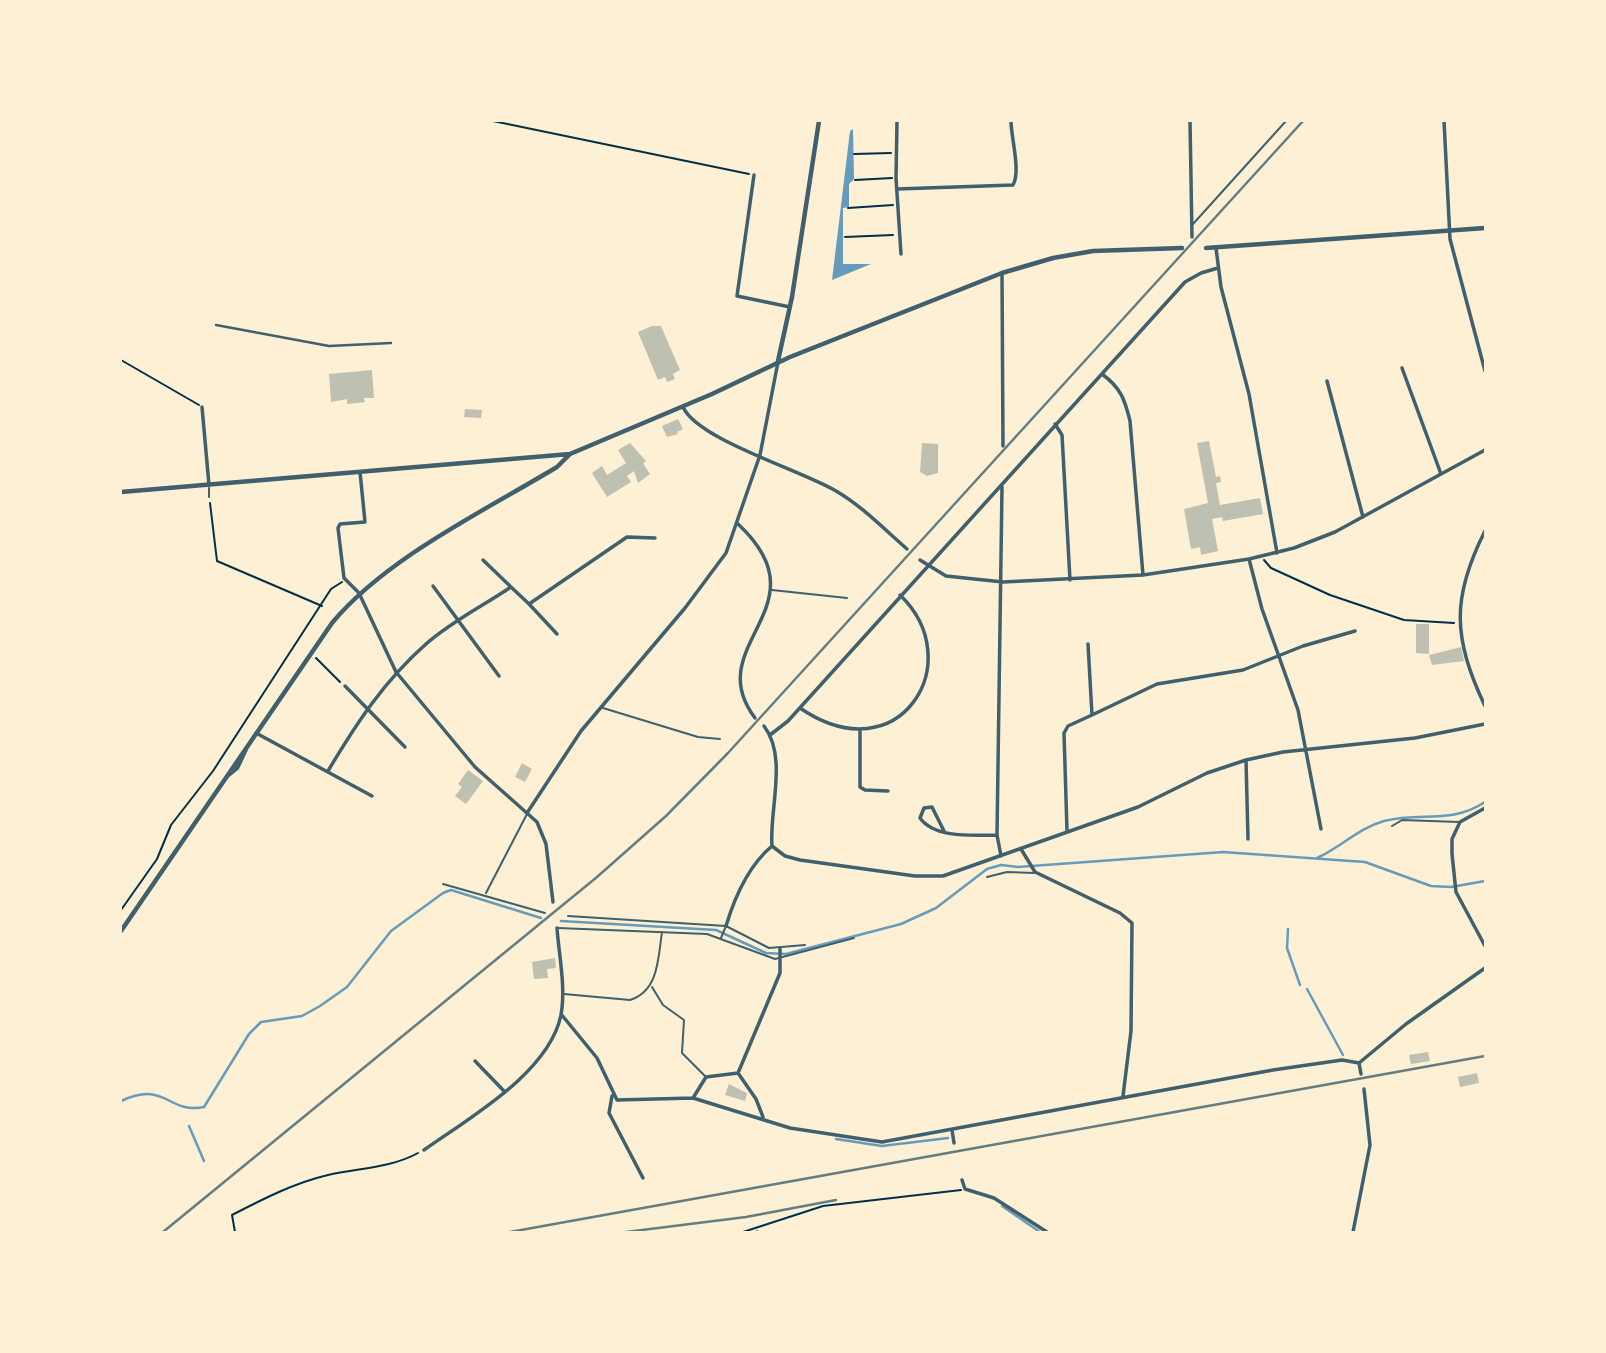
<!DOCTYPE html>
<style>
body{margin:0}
#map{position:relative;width:1606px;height:1353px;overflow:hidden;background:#fdf0d5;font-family:Spectral,serif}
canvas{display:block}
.frame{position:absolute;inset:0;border:122px solid #fdf0d5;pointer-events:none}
</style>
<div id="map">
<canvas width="1606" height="1353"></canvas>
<div class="frame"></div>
</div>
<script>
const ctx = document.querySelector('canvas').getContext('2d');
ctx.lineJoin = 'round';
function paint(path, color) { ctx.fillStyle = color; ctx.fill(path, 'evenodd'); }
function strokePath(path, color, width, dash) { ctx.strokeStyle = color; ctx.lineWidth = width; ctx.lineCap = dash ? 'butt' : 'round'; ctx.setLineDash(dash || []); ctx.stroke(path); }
paint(new Path2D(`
 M853 129 854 179 849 184V207L843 208V264H871L832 280 850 131Z`), '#669bbc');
strokePath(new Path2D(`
 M1317 858C1341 847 1359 828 1384 821 1421 811 1450 825 1485 802
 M561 921 716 930 766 953 786 954 901 924 936 908 987 869 1001 865 1018 867 1223 852 1365 862 1431 886 1451 887 1485 881
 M1288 929 1287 948 1300 985
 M1307 989 1343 1055
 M121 1101C167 1080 166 1114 204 1107L249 1034 261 1022 302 1016 320 1006 347 987 391 931 443 893 451 890 541 918
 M189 1126 204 1161
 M836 1139 882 1146 948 1138
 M1002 1206 1040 1232
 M757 1232V1231`), '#669bbc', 2.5);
paint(new Path2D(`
 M652 326H661L680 370 673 374 675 379 667 382 665 377 658 380 638 332Z
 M372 370 374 398H364L365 402 358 403 347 404V399L331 402 329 374Z
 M465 409 482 410 481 418 464 417Z
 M678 419 683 429 677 432 678 434 667 437 662 426Z
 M1209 441 1216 477 1220 476 1221 482 1216 483 1220 505 1260 498 1263 514 1223 521 1222 517 1212 519 1218 551 1201 555 1200 547 1191 549 1184 509 1208 503 1197 443Z
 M630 443 646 461 643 463 650 474 638 483 634 471 627 476 631 482 607 497 592 473 602 466 607 475 626 463 618 450Z
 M922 443 938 444V473L927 476 920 472Z
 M1416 624H1429V654L1416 653Z
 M1461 647 1464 661 1432 665 1429 655Z
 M522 763 532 769 525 782 515 777Z
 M468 770 483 781 466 804 455 796 462 787 458 784Z
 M555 958 556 968 547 969 548 978 534 979 532 962Z
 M1428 1052 1430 1061 1411 1064 1409 1055Z
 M1477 1073 1479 1083 1460 1087 1458 1077Z
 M729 1084 747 1093 745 1101 725 1095Z`), '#bec0b2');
strokePath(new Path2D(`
 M493 121 749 174
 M854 154 891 153
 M855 180 892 178
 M848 208 893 205
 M845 237 893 235
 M121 360 199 405
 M210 503 217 561 322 606
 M1264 560 1271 568 1330 595 1404 620 1454 623
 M316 658 340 682
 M121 910 157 859 171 825 213 771 331 589 342 582
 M235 1232 232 1215C263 1199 294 1183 328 1175 358 1168 391 1168 418 1153
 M743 1232 823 1206 961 1190`), '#003049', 2);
strokePath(new Path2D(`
 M1193 224 1286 121
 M209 488V497
 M772 590 847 598
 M603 708 698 737 720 739
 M1392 826 1402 820 1459 822
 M987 877 1007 872 1034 873
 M443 884 545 913
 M486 893 527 814
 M568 916 726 926 769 948 805 945
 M558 928 707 934 775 959 854 938
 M721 938 726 926
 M652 987 663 1005 684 1020 682 1053 705 1076
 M564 994 630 1000C659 991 658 958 662 932`), '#3f606c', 2);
strokePath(new Path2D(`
 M216 325 329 346 391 343`), '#3f606c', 2.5);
strokePath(new Path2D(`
 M897 121 896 178 901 254
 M1190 121 1192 237
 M1444 121 1450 239 1485 371
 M754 175 737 296 790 307
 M897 189 1013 185C1021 171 1011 138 1011 121
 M1216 248 1221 287 1249 394 1277 553
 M1002 273 1003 446
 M1402 368 1441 474
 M1102 374C1121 388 1125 400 1130 421L1143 575
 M1327 381 1363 517
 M202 407 209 485
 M683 407C698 440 801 470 836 491 862 506 885 530 907 549
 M1055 424 1062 435 1070 580
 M360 472 365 522 340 524 338 528 344 578 359 593 396 672 475 767 537 822 546 844 553 902
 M738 524C827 607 699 644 755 718
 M1485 531C1451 598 1453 638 1485 706
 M1249 559 1262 609 1298 710 1321 829
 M483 560 511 587
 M920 560 946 576 1003 582 1143 575 1249 559 1294 548 1335 532 1485 450
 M433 586 499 676
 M557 634 529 604 627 537 655 538
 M1088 644 1092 715 1157 684 1243 670 1303 646 1355 631
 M345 686 405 747
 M800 708C899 776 970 662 900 595
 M764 726C788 757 769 810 772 846
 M860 730V787L865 790 888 791
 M256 733 372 796
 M770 735 788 721 1185 282 1201 273 1218 268
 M1246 760 1248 839
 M328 771C356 724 384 681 426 644 452 621 483 606 511 587L529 604
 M1485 808 1460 822 1452 839V854L1456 892 1485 946
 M527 813 581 731 685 608 726 553 760 455 778 362
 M944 831 932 807 924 808 920 818C935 839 975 835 997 835
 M1067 831 1064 733 1068 726 1092 715
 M772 846 785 856 800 860 915 876H943L1138 807 1207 773 1246 760 1283 752 1415 738 1485 724
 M1021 849 1035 872 1120 913 1132 923 1131 1031 1123 1096
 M1001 856 997 835 1002 487
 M726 926C735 896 748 866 772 846
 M561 1014 597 1058 617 1100 693 1098 790 1128 882 1142 1273 1070 1342 1060 1359 1063
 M475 1061 504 1091
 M1359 1063 1406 1024 1485 968
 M1359 1063 1361 1074
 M738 1073 780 973V949
 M612 1096 609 1113 643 1178
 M693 1098 706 1077 738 1073 756 1099 763 1117
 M952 1130 954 1143
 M424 1150C469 1118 549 1073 561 1015 566 987 559 956 557 928
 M962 1180 965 1189 994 1198 1047 1232
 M1353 1232 1370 1145 1364 1089`), '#3f606c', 3.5);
strokePath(new Path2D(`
 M1206 248 1485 228
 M778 361 792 297 819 121
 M121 492 570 454
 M227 776 237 768 246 749
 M121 931 332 623C386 558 484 511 557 467L570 454 712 394 790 357 1002 273 1053 258 1093 251 1182 248`), '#3f606c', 4.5);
strokePath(new Path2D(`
 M163 1232 597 877 666 816 728 753 1303 121
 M510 1232 1485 1056
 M626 1232 746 1217 836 1200`), '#657d81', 2.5);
</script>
